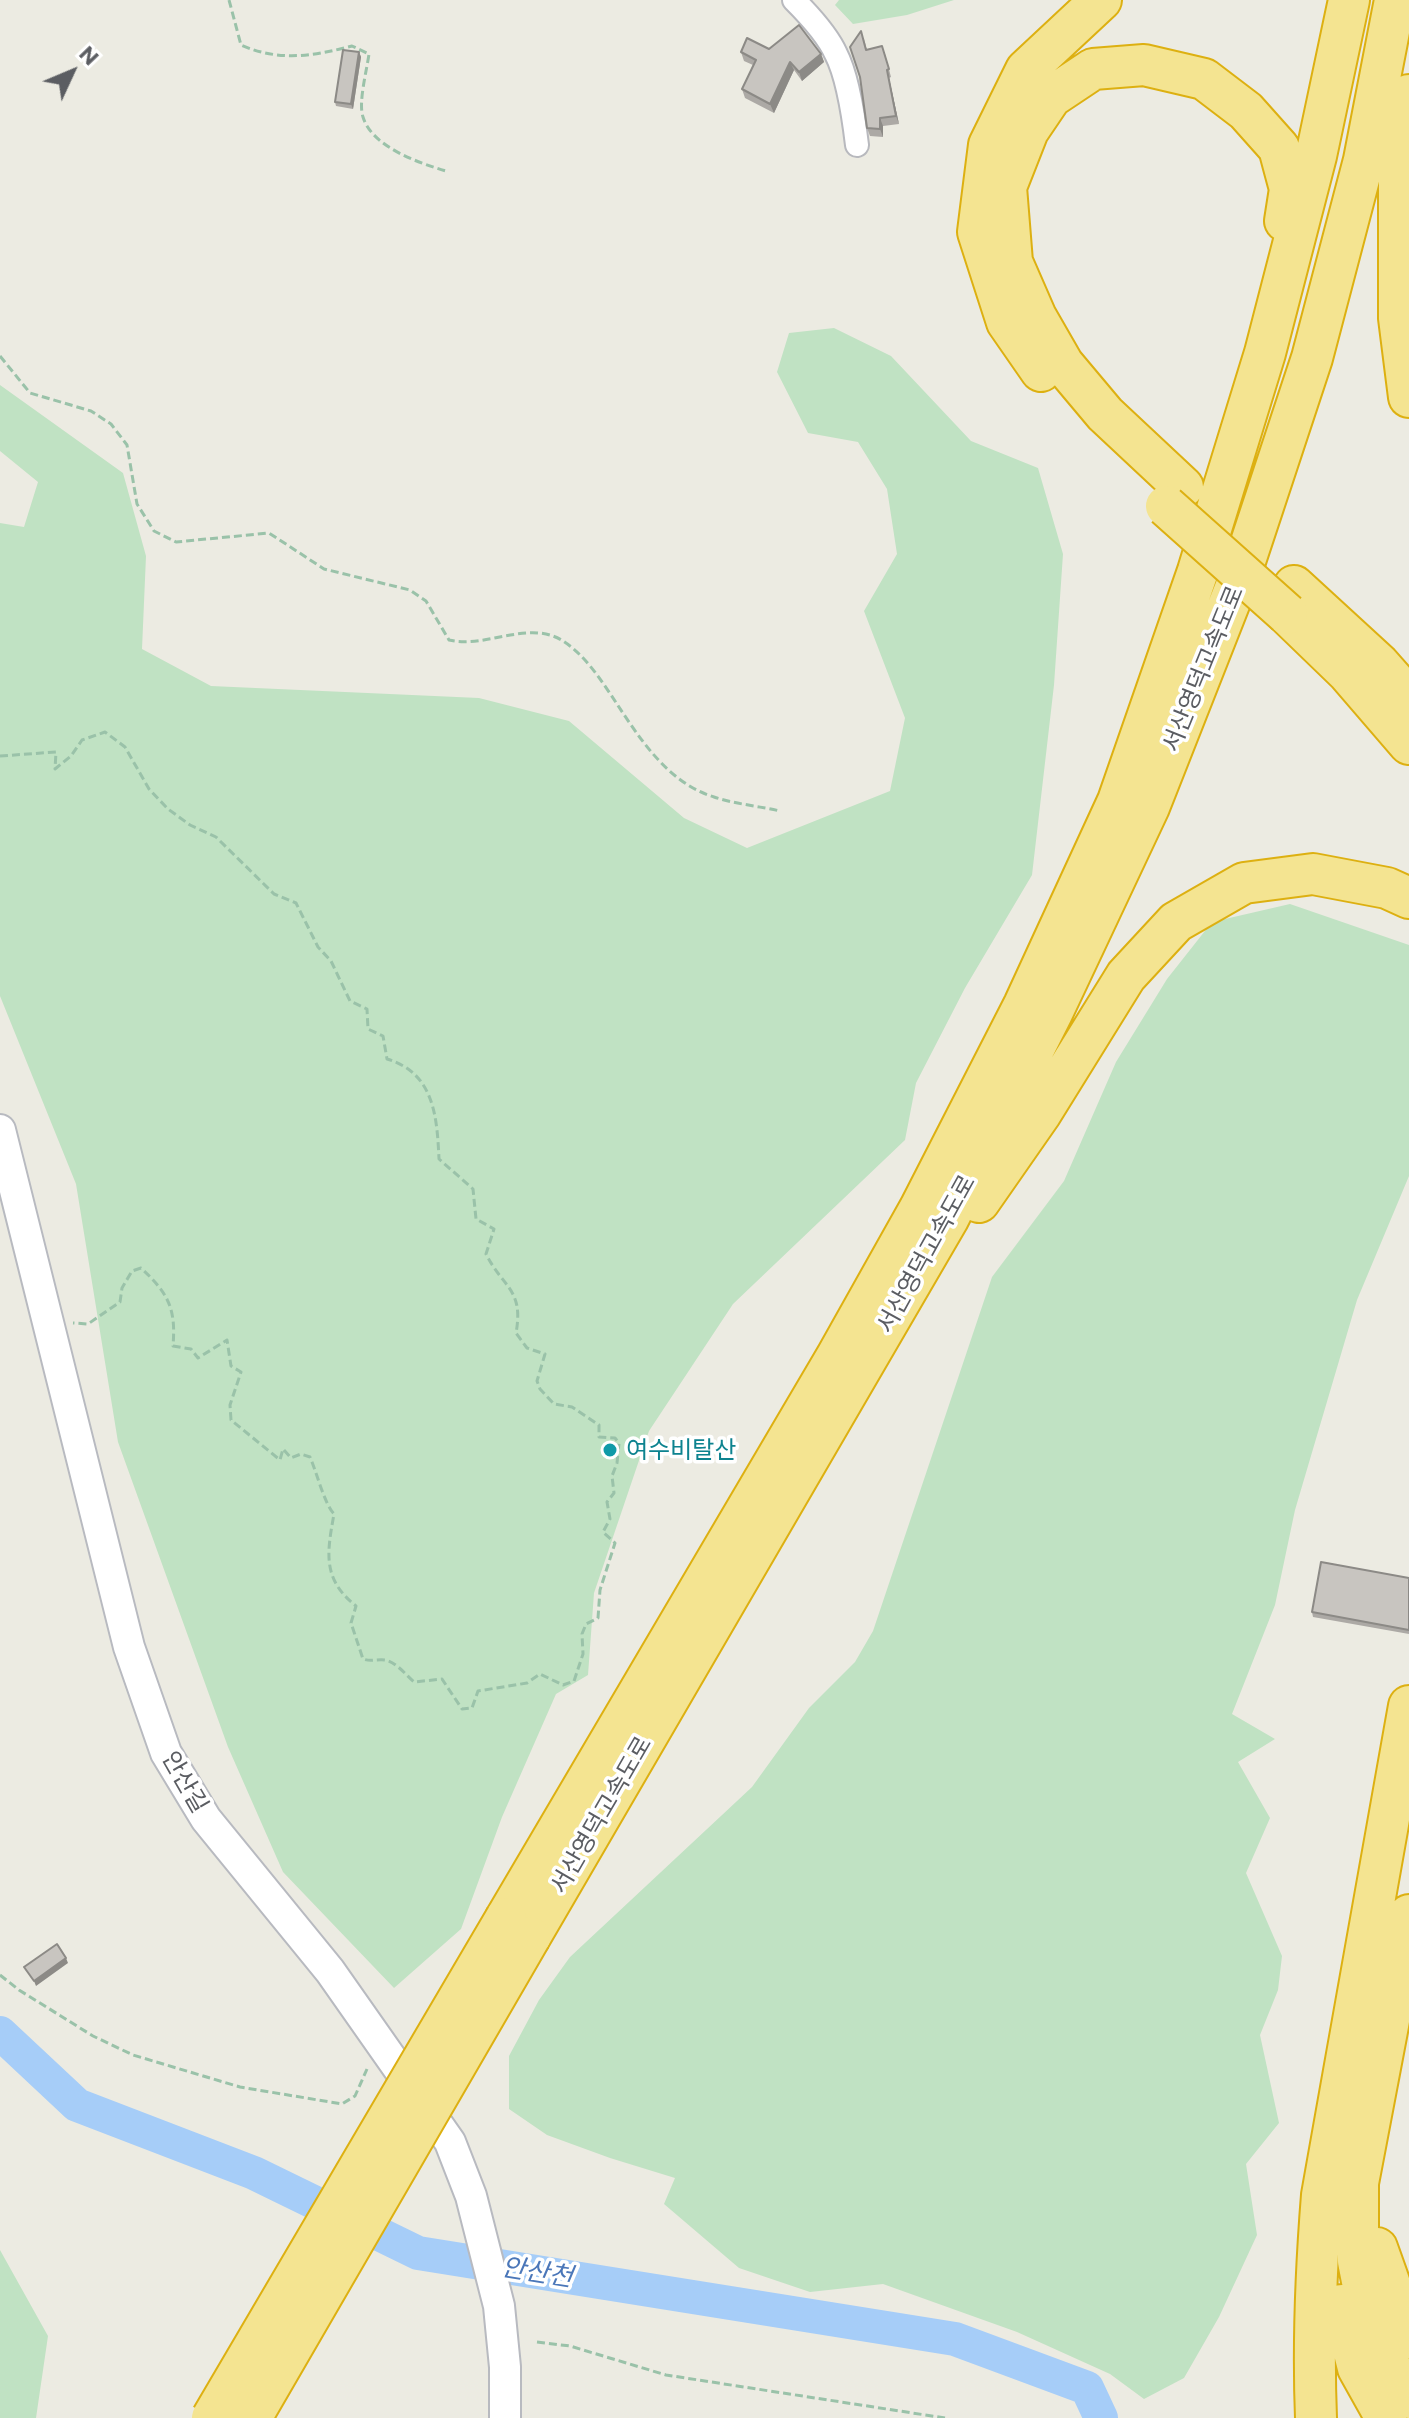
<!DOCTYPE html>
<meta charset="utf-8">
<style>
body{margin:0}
#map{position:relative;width:1409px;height:2418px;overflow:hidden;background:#ecebe2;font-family:Commissioner,sans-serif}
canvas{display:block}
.north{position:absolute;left:32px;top:32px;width:80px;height:80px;-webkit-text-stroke:6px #fff;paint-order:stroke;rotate:46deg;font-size:22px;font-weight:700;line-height:32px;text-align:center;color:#5b5d62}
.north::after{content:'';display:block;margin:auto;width:28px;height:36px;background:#5b5d62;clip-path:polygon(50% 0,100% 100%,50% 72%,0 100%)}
</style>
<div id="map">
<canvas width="1409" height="2418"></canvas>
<div class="north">N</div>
</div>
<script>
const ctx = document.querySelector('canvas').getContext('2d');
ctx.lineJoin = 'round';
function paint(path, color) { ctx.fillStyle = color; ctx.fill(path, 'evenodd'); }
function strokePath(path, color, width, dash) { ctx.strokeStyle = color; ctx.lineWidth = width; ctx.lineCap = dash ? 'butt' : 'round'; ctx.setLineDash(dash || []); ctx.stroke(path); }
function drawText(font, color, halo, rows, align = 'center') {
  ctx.font = font + ' Commissioner,"Noto Sans KR",sans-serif'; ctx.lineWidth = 7; ctx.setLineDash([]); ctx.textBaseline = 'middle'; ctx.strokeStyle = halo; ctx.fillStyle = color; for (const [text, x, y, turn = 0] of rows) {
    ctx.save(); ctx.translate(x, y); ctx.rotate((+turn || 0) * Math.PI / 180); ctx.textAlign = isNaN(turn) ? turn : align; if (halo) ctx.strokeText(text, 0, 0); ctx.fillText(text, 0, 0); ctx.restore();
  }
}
paint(new Path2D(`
 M839 0H954L907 15 853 24 835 5Z
 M834 328 891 356 971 441 1038 468 1063 554 1054 685 1032 875 965 988 916 1083 905 1140 733 1304 649 1431 594 1593 588 1675 556 1694 502 1817 461 1929 394 1988 283 1872 228 1747 118 1442 76 1184 0 996V523L24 527 38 482 0 451V385L123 473 146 556 142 649 211 686 479 698 569 721 684 818 747 848 890 791 905 718 864 611 897 554 887 489 858 442 808 433 777 372 789 333Z
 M1290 904 1409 945V1176L1357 1300 1295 1510 1275 1605 1232 1714 1275 1739 1238 1762 1270 1818 1246 1873 1282 1956 1278 1990 1260 2035 1279 2123 1246 2164 1257 2235 1219 2317 1184 2378 1144 2399 1110 2374 1017 2332 883 2284 810 2292 739 2268 664 2204 675 2178 610 2158 547 2135 509 2109V2056L539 2000 570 1957 752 1787 809 1708 855 1662 873 1631 992 1277 1064 1181 1116 1062 1167 979 1212 922Z
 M0 2250 48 2336 36 2418H0Z`), '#c0e2c3');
strokePath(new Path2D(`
 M0 2033 77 2105 254 2173 418 2253 955 2339 1087 2388 1101 2418`), '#a6cdf8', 34);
const street = new Path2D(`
 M794 0C809 15 827 34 836 54 848 77 854 120 857 145`);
const secondary = new Path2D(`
 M0 1130 129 1647 166 1753 206 1819 330 1971 450 2142 471 2196 499 2306 505 2367V2418`);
const highway = new Path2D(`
 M1409 95 1399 162V318L1409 397
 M1041 371 1007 322 978 232 989 145 1026 70 1101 0
 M1183 487 1105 414 1063 364 1036 317 1012 262 1006 187 1028 131 1051 97 1093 69 1144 65 1204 79 1246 111 1279 148 1290 189 1285 221
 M1294 586 1379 664 1409 698
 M1287 614 1347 672 1409 744
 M979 1202 1041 1113 1126 976 1176 922 1244 883 1313 874 1387 888 1409 898
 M1409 1915 1358 2183V2261L1371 2326 1396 2378 1409 2398
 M506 1918 837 1356 920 1208 1024 1005 1118 801 1198 571 1265 353 1316 156 1349 0
 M530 1937 948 1219 1052 1013 1149 807 1240 576 1312 358 1364 160 1395 0
 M1377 2248 1409 2338
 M1342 2305 1358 2368 1386 2418
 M1316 2418C1313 2343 1316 2270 1322 2195L1409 1706`);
strokePath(street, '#b8b9be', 26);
strokePath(secondary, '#b8bac0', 34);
strokePath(highway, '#ddb011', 44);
strokePath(new Path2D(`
 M229 0 241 45C279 62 314 56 352 46L369 54C367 69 358 103 363 117 372 147 419 163 446 171
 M0 356 30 393 91 411 111 424 127 445 137 504 154 531 176 542 269 533 324 569 410 590 426 601 449 640C486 649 529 619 563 641 585 655 601 680 615 701 640 739 668 783 714 797 735 804 758 806 780 811
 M0 756 56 752 55 769 71 756 82 740 105 732 125 747 149 789 168 809 190 825 216 837 274 894 296 903 318 947 331 961 350 1001 367 1009 368 1029 383 1036 387 1059C434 1073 437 1116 439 1159L473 1189 476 1219 494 1229 486 1254C503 1288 524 1289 516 1333L527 1348 545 1354 537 1381 540 1389 554 1404 572 1407 599 1425V1437L615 1438 619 1443 617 1463 612 1476 614 1493 607 1502 610 1519 603 1532 615 1543 600 1590 598 1618 586 1624 582 1634 583 1654 574 1681 563 1685 540 1674 527 1683 478 1691 472 1708 462 1709 442 1679 414 1682C406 1675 396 1662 385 1660 376 1659 371 1662 363 1659L351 1623 356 1606C322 1579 327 1553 334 1514 324 1503 317 1473 310 1457L301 1454 291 1458 283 1449 280 1460 231 1420 230 1405 241 1372 231 1366 227 1340 198 1358 191 1349 173 1346C176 1309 169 1294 141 1268L132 1271 122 1288 120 1302 88 1324 73 1323
 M0 1975 19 1990 93 2036 133 2055 240 2087 342 2104 355 2096 367 2069
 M537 2342 570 2346 666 2375 945 2418`), '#9ac2a9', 3, [8, 4]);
strokePath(street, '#fff', 22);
strokePath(secondary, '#fff', 30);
strokePath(highway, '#f4e491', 40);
const highwayBridge = new Path2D(`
 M1166 506 1287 614
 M212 2418 506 1918
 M251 2418 530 1937`);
strokePath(highwayBridge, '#ddb011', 44, []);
strokePath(highwayBridge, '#f4e491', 40);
paint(new Path2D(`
 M864 39 867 50 885 54 891 77 889 78 899 124 883 126V137L870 136 867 128Z
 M769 49 821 54 824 62 802 81 794 70 774 113 745 98 742 89 753 65 744 61 741 52Z
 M359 52 361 57 353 109 336 106 335 102Z
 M1409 1578V1634L1313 1617 1312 1612Z`), '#aca9a5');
paint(new Path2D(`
 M359 52 361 57 353 109 351 104Z
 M821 54 824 62 802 81 799 72Z
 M790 62 794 70 774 113 770 104Z
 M887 70 889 78 899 124 896 116Z
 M880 118 883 126V137L880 129Z
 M66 1958 68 1963 36 1986 34 1981Z`), '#8c8a86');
const building = new Path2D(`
 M799 25 821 54 799 72 790 62 770 104 742 89 756 60 741 52 747 38 769 49Z
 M861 31 866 50 882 46 889 69 887 70 896 116 880 118V129L867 128 860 77 850 47Z
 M343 50 359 52 351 104 335 102Z
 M1321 1562 1409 1578V1630L1312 1612Z
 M57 1944 66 1958 34 1981 24 1967Z`);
paint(building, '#c8c5c0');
strokePath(building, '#8c8a86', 2);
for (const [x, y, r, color] of [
 [610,1450,8,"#0f9aa8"]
]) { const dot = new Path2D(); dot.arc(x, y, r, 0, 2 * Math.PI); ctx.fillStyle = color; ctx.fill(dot); strokePath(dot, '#fff', 3); }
drawText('24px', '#5b5d62', '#fff', [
 ["서산영덕고속도로",1203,669,-68],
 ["서산영덕고속도로",926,1254,-61],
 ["안산길",185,1782,60],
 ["서산영덕고속도로",601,1815,-60]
]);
drawText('24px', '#0d838f', '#fff', [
 ["여수비탈산",626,1450]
], 'left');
drawText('italic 26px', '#4b77b9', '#fff', [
 ["안산천",537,2272,9]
]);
</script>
